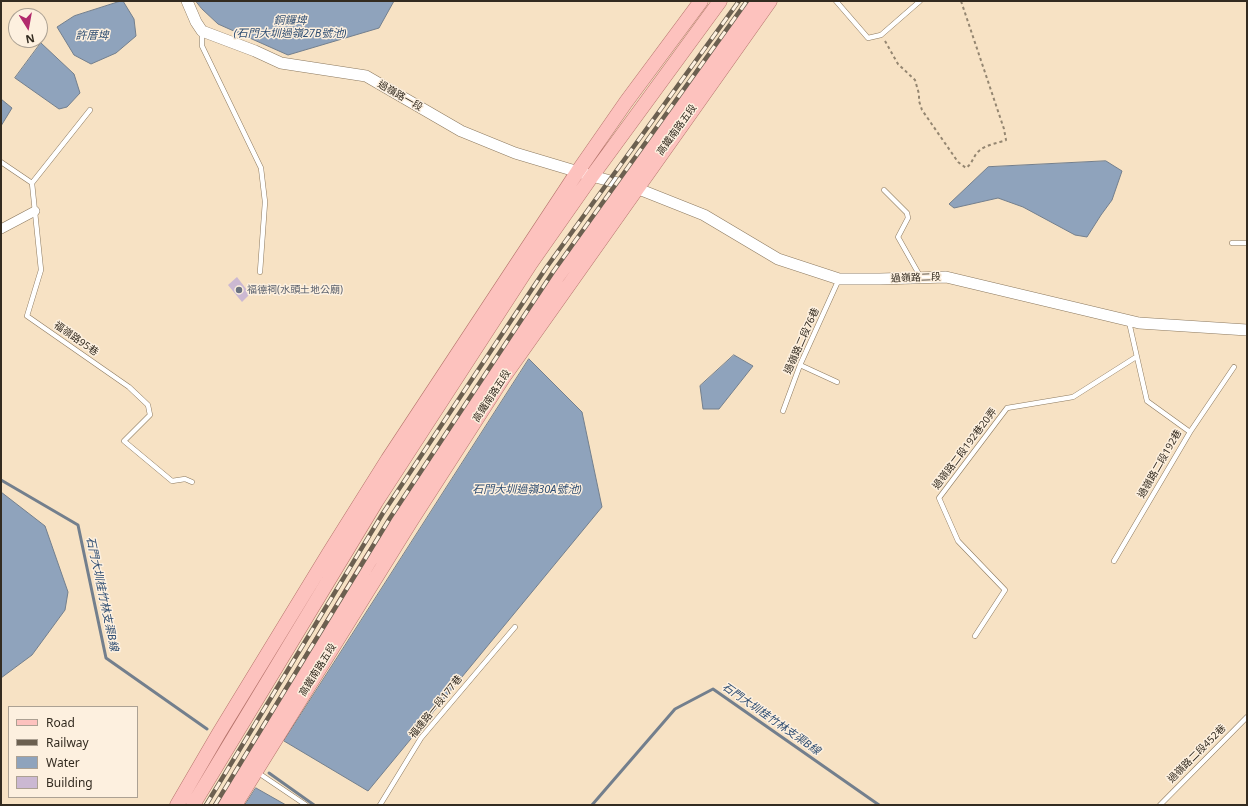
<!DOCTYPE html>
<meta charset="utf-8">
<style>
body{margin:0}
#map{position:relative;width:1248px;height:806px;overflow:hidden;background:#f7e2c4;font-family:"Noto Sans",sans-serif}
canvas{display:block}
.frame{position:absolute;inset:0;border:2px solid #332b20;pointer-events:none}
.legend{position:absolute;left:8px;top:706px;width:130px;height:92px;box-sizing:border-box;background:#fdf0df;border:1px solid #aca193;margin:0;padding:5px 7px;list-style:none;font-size:12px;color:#332b20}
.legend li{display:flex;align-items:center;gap:8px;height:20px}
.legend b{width:20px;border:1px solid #aca193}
.north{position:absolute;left:8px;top:8px;width:40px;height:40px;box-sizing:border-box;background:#fdf0df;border:1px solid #aca193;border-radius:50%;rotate:169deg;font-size:11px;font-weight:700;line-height:16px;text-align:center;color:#332b20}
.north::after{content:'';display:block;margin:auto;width:14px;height:18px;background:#b22a6c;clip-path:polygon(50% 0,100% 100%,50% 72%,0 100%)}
</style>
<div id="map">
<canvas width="1248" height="806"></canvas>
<div class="frame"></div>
<ul class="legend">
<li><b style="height:5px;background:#fdc2be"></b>Road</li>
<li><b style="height:5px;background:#6c6050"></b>Railway</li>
<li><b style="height:11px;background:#8fa3bc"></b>Water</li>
<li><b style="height:11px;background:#cbb8d2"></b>Building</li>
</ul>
<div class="north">N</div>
</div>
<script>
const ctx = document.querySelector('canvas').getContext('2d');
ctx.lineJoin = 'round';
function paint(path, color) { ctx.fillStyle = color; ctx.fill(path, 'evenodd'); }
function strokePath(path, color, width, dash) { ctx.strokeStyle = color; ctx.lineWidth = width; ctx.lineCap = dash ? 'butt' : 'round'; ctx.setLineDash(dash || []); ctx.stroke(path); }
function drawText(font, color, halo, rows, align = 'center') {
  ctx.font = font + ' "Noto Sans","Noto Sans TC",sans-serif'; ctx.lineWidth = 3; ctx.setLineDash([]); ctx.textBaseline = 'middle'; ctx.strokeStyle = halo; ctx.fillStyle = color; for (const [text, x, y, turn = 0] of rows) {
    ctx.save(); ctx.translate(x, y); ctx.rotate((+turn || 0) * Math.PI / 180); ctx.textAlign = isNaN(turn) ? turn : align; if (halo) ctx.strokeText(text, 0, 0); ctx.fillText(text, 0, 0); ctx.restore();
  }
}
const water = new Path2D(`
 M121 1H123L134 19 136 36 116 53 91 64 74 55 57 27 74 16Z
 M196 1H394L379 28 288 55 218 24 202 9Z
 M41 43 74 74 80 93 67 107 59 109 15 78Z
 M1 99 12 108 1 126Z
 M1106 161 1122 171 1112 200 1101 215 1087 237 1075 235 1023 207 998 198 954 208 949 204 988 167Z
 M734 355 753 366 719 409H703L700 386Z
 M529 359 582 412 602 507 368 791 284 741Z
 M1 492 45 526 68 592 65 610 32 655 1 678Z
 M256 788 286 805H245Z`);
paint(water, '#8fa3bc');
strokePath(water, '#737f8d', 1);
strokePath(new Path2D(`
 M1 480 78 525 106 658 207 729
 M269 773 314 805
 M592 805 675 709 713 689 879 805`), '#737f8d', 3);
paint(new Path2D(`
 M237 277 250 294 242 302 228 285Z`), '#cbb8d2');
const service = new Path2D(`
 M836 1 868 38 881 35 920 1
 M202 32V46L261 168 265 202 260 272
 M1 162 32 183 41 270 27 316 129 387 148 405 150 415 124 441 172 481 185 479 192 482
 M32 183 90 110
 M884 190 907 213 908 218 898 237 920 276
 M1232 243H1247
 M800 365 837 382
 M783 411 800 365 839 279
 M1190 432 1234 367
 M1114 561 1190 432 1147 401 1129 322
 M975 636 1005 590 958 541 939 498 1007 408 1073 397 1136 357
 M257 772 306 805
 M380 805 421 738 515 627
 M1160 805 1247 717`);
const minor = new Path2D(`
 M1 229 35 211`);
const tertiary = new Path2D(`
 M187 1 196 22 202 31 255 51 281 63 366 76 461 131 515 153 592 176 636 188 704 215 778 259 839 279H880L946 277 1139 323 1247 330`);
const primary = new Path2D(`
 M177 805 219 733 329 553 388 459 578 171 626 102 701 1
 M193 805 376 502 531 263 592 176 720 1
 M222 805 369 562 558 276 625 184 754 1
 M235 805 411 521 503 378 770 1`);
strokePath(service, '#8c795f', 5.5);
strokePath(minor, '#8c795f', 10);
strokePath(tertiary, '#8c795f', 12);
strokePath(primary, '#b5736b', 15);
strokePath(new Path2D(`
 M885 41 898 64 915 80 919 94V101L922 110 958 162 966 168C973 163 973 156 979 151 985 145 998 143 1006 140L1004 129 961 1`), '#948671', 2, [3, 3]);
strokePath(service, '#fff', 4.5);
strokePath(minor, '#fff', 9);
strokePath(tertiary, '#fff', 11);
strokePath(primary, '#fdc2be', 14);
const rail = new Path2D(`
 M206 805 383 513 546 268 739 1
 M215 805 390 518 553 272 747 1`);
strokePath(rail, '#6c6050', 4.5);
strokePath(rail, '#fdf0df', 3, [9]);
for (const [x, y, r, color] of [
 [239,290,4,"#6b7280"]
]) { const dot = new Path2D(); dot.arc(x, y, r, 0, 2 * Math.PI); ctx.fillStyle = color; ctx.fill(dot); strokePath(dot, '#fdf0df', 1.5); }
drawText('10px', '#332b20', '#fdf0df', [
 ["過嶺路一段",400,96,30],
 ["高鐵南路五段",677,130,-54],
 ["過嶺路二段",916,278,-2],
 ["福嶺路95巷",76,339,35],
 ["過嶺路二段76巷",802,341,-66],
 ["高鐵南路五段",492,396,-57],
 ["過嶺路二段192巷20弄",965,449,-53],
 ["過嶺路二段192巷",1160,464,-60],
 ["高鐵南路五段",318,670,-58],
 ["福達路一段177巷",436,707,-51],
 ["過嶺路二段452巷",1197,754,-45]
]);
drawText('10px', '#5b616d', '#fdf0df', [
 ["福德祠(水頭土地公廟)",247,290]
], 'left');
drawText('italic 11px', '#2e4d72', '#fdf0df', [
 ["銅鑼埤",290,21],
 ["(石門大圳過嶺27B號池)",290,34],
 ["許厝埤",92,36],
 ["石門大圳過嶺30A號池)",527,490],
 ["石門大圳桂竹林支渠B線",102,594,78],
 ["石門大圳桂竹林支渠B線",771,719,35]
]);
</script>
